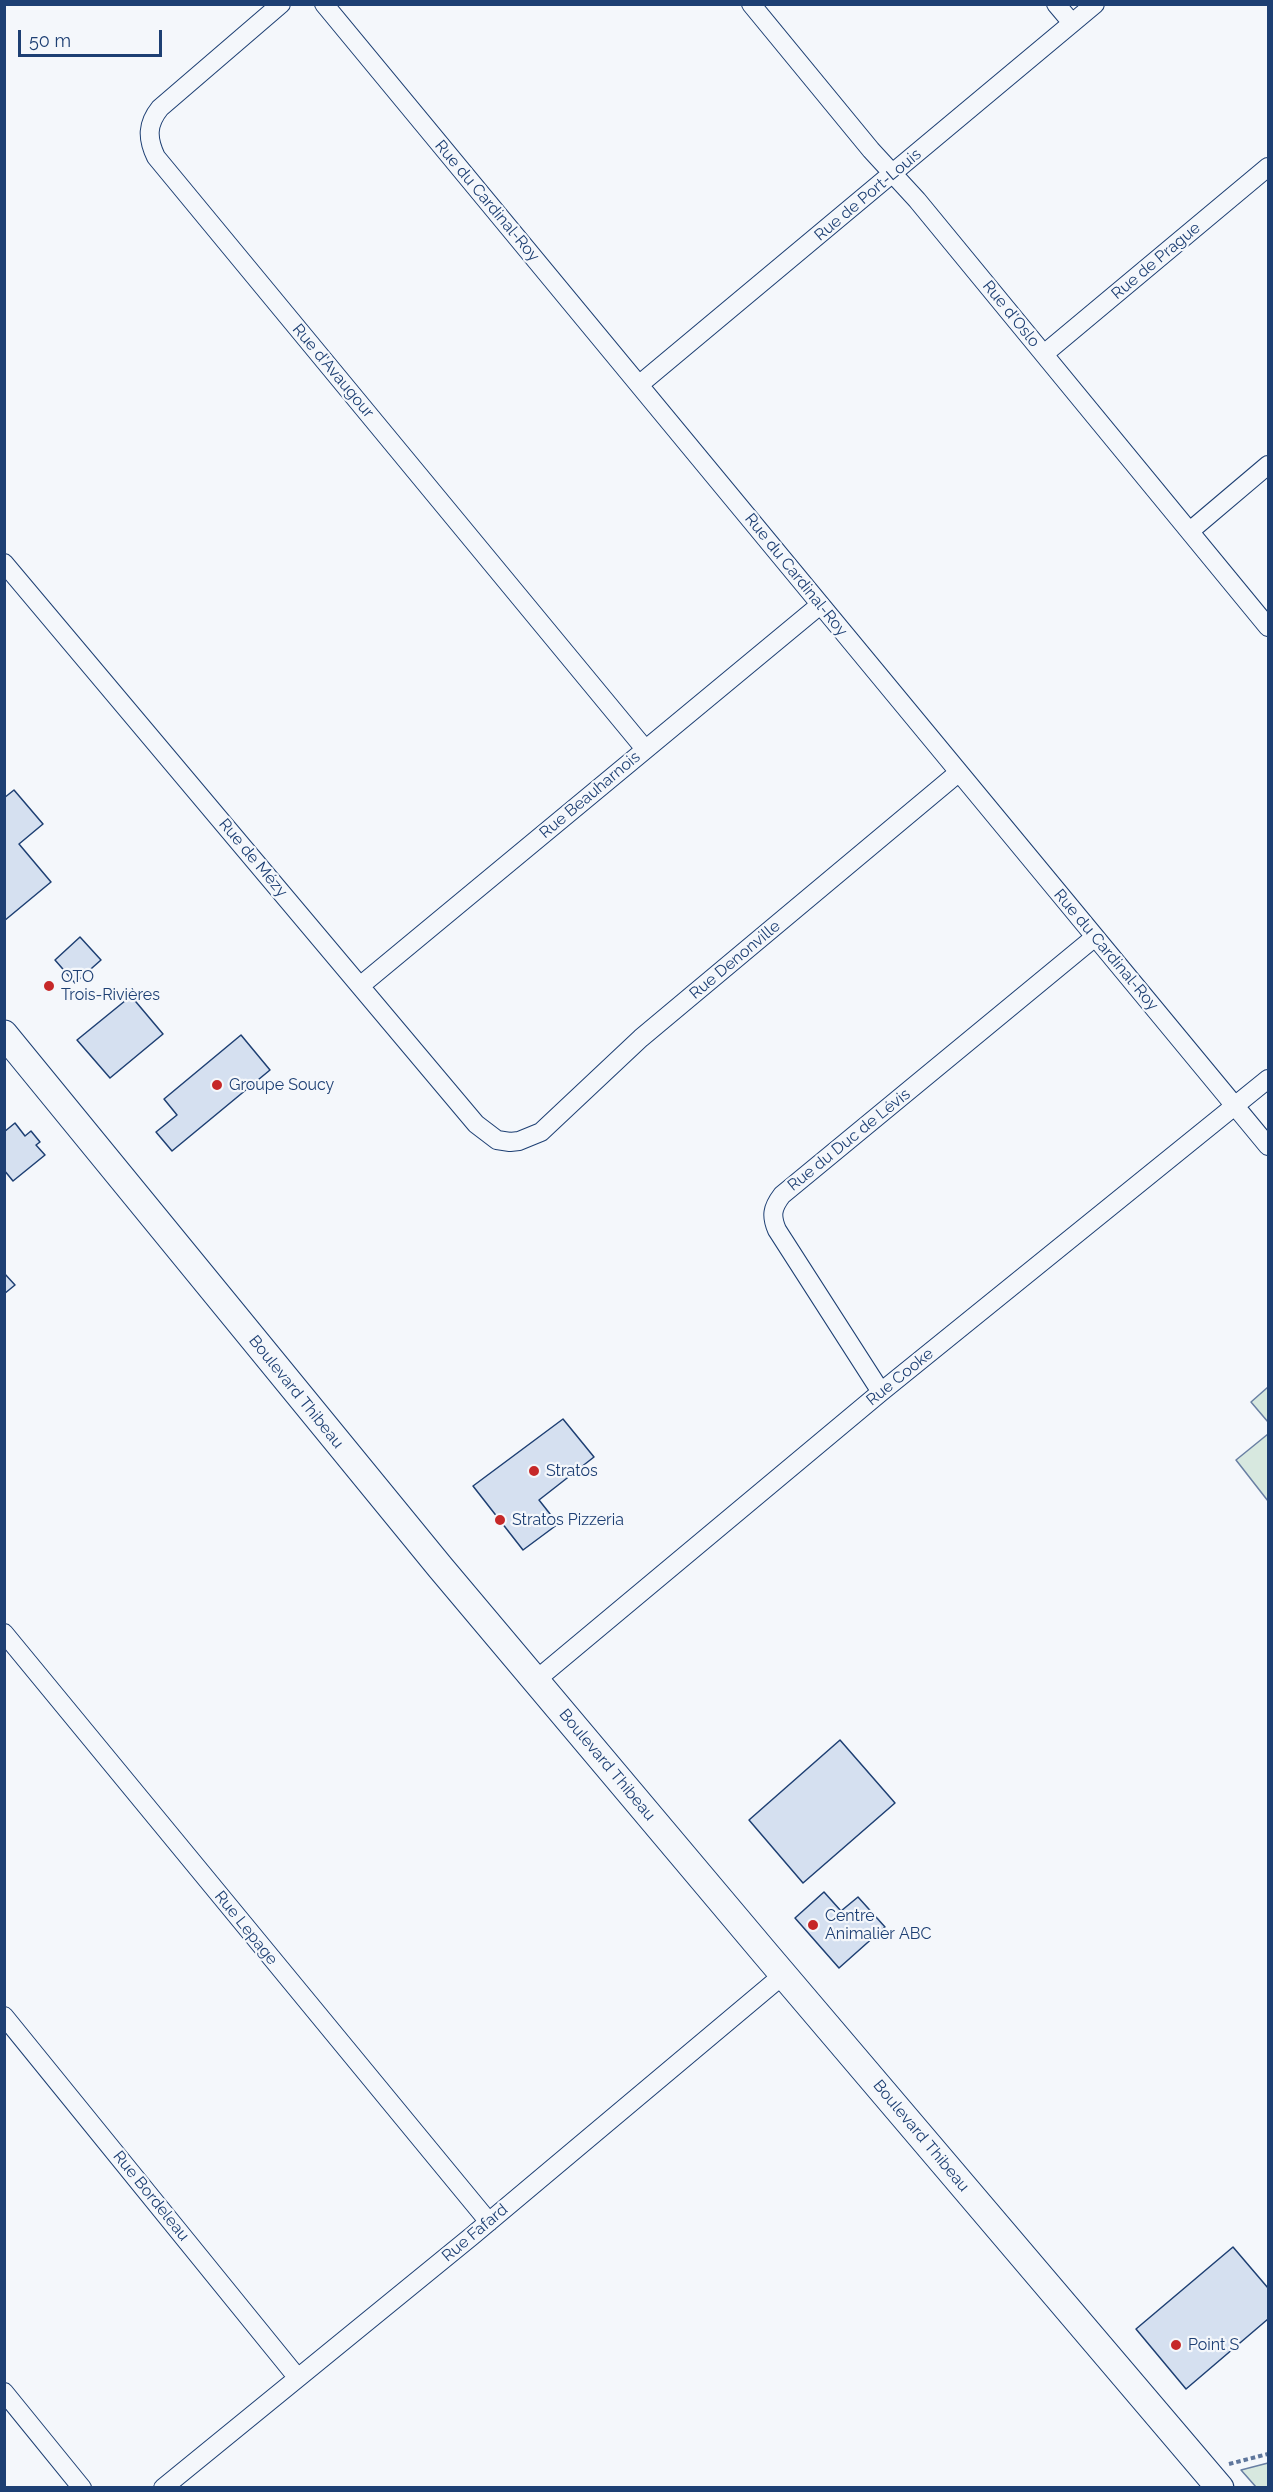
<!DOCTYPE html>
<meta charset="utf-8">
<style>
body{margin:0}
#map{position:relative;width:1273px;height:2492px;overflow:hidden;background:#f4f7fb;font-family:Raleway,sans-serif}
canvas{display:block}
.frame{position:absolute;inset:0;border:6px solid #1d3f73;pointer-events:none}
.scale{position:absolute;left:18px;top:30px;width:144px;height:27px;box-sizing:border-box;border:3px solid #1d3f73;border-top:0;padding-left:8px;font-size:18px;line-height:21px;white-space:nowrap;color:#1d3f73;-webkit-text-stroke:4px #f4f7fb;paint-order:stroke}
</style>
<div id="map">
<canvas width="1273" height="2492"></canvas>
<div class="frame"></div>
<div class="scale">50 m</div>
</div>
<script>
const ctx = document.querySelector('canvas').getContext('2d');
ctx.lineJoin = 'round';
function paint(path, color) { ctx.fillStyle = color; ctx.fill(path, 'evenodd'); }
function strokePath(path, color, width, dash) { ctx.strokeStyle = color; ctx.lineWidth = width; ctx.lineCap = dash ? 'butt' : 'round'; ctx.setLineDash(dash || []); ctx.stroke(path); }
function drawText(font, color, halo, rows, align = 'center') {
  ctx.font = font + ' Raleway,sans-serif'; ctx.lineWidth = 4.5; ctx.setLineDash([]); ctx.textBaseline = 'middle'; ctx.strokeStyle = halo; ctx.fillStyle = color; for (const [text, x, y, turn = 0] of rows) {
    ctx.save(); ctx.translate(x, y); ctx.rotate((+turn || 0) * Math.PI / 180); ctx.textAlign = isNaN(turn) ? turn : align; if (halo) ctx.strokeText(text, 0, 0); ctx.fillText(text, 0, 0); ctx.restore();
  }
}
const green = new Path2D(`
 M1268 1387V1422L1251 1402Z
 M1268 1434V1501L1236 1460Z
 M1268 2463V2487H1256L1241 2470Z`);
paint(green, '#d7e8df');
strokePath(green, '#687fa3', 1.5);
const building = new Path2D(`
 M14 790 43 824 19 844 51 882 4 921V798Z
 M80 937 101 960 75 983 55 960Z
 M131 996 163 1034 110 1078 77 1040Z
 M241 1035 270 1070 172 1151 156 1132 177 1115 164 1099Z
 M15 1123 25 1136 31 1131 40 1142 36 1145 45 1155 13 1181 4 1170V1132Z
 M4 1273 15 1285 4 1294Z
 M563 1419 594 1457 539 1500 558 1524 523 1550 473 1486Z
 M840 1740 895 1803 803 1883 749 1820Z
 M824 1892 841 1911 858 1897 885 1927 839 1968 795 1918Z
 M1233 2247 1268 2288V2319L1186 2389 1136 2329Z`);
paint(building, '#d5e0f0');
strokePath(building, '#1d3f73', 1.5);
const street = new Path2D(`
 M281 4 160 108C147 124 147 138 156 157L645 749
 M324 4 1268 1146
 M751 4 871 150 917 200 1268 627
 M1056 4 1072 23
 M1044 354 1268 167
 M640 384 1095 4
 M1190 531 1268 465
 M4 563 476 1124 497 1140 510 1142 519 1141 541 1132 641 1038 958 773
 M360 986 820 605
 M881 1392 777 1230C771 1216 772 1208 782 1195L1095 937
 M4 1633 489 2222
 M536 1680 881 1392 1268 1079
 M4 2016 297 2377
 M4 2392 82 2488
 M163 2488 472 2236 783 1975`);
const primary = new Path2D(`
 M4 1034 440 1567 765 1953 1220 2488`);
strokePath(street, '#1d3f73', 20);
strokePath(primary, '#1d3f73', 29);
strokePath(new Path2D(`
 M1229 2464 1268 2454`), '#5e769c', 4, [4.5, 3]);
strokePath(street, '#f4f7fb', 18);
strokePath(primary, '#f4f7fb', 27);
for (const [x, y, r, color] of [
 [49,986,6,"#c62828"],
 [217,1085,6,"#c62828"],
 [534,1471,6,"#c62828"],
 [500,1520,6,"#c62828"],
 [813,1925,6,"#c62828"],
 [1176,2345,6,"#c62828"]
]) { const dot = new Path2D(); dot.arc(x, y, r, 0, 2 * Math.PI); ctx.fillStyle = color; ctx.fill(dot); strokePath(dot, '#f4f7fb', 2); }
drawText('16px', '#1d3f73', '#f4f7fb', [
 ["Rue de Port-Louis",868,195,-40],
 ["Rue du Cardinal-Roy",487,201,50],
 ["Rue de Prague",1156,261,-40],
 ["Rue d'Oslo",1011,314,51],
 ["Rue d'Avaugour",333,371,50],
 ["Rue du Cardinal-Roy",796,575,51],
 ["Rue Beauharnois",590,795,-40],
 ["Rue de Mézy",253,858,50],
 ["Rue du Cardinal-Roy",1106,950,50],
 ["Rue Denonville",735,960,-40],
 ["Rue du Duc de Lévis",849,1140,-39],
 ["Rue Cooke",900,1377,-39],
 ["Boulevard Thibeau",296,1392,51],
 ["Boulevard Thibeau",607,1765,50],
 ["Rue Lepage",246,1928,51],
 ["Boulevard Thibeau",921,2136,50],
 ["Rue Bordeleau",151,2196,51],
 ["Rue Fafard",475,2233,-40]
]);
drawText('16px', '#1d3f73', '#f4f7fb', [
 ["OTO",61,977],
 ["Trois-Rivières",61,995],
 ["Groupe Soucy",229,1085],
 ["Stratos",546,1471],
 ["Stratos Pizzeria",512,1520],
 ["Centre",825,1916],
 ["Animalier ABC",825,1934],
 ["Point S",1188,2345]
], 'left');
</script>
